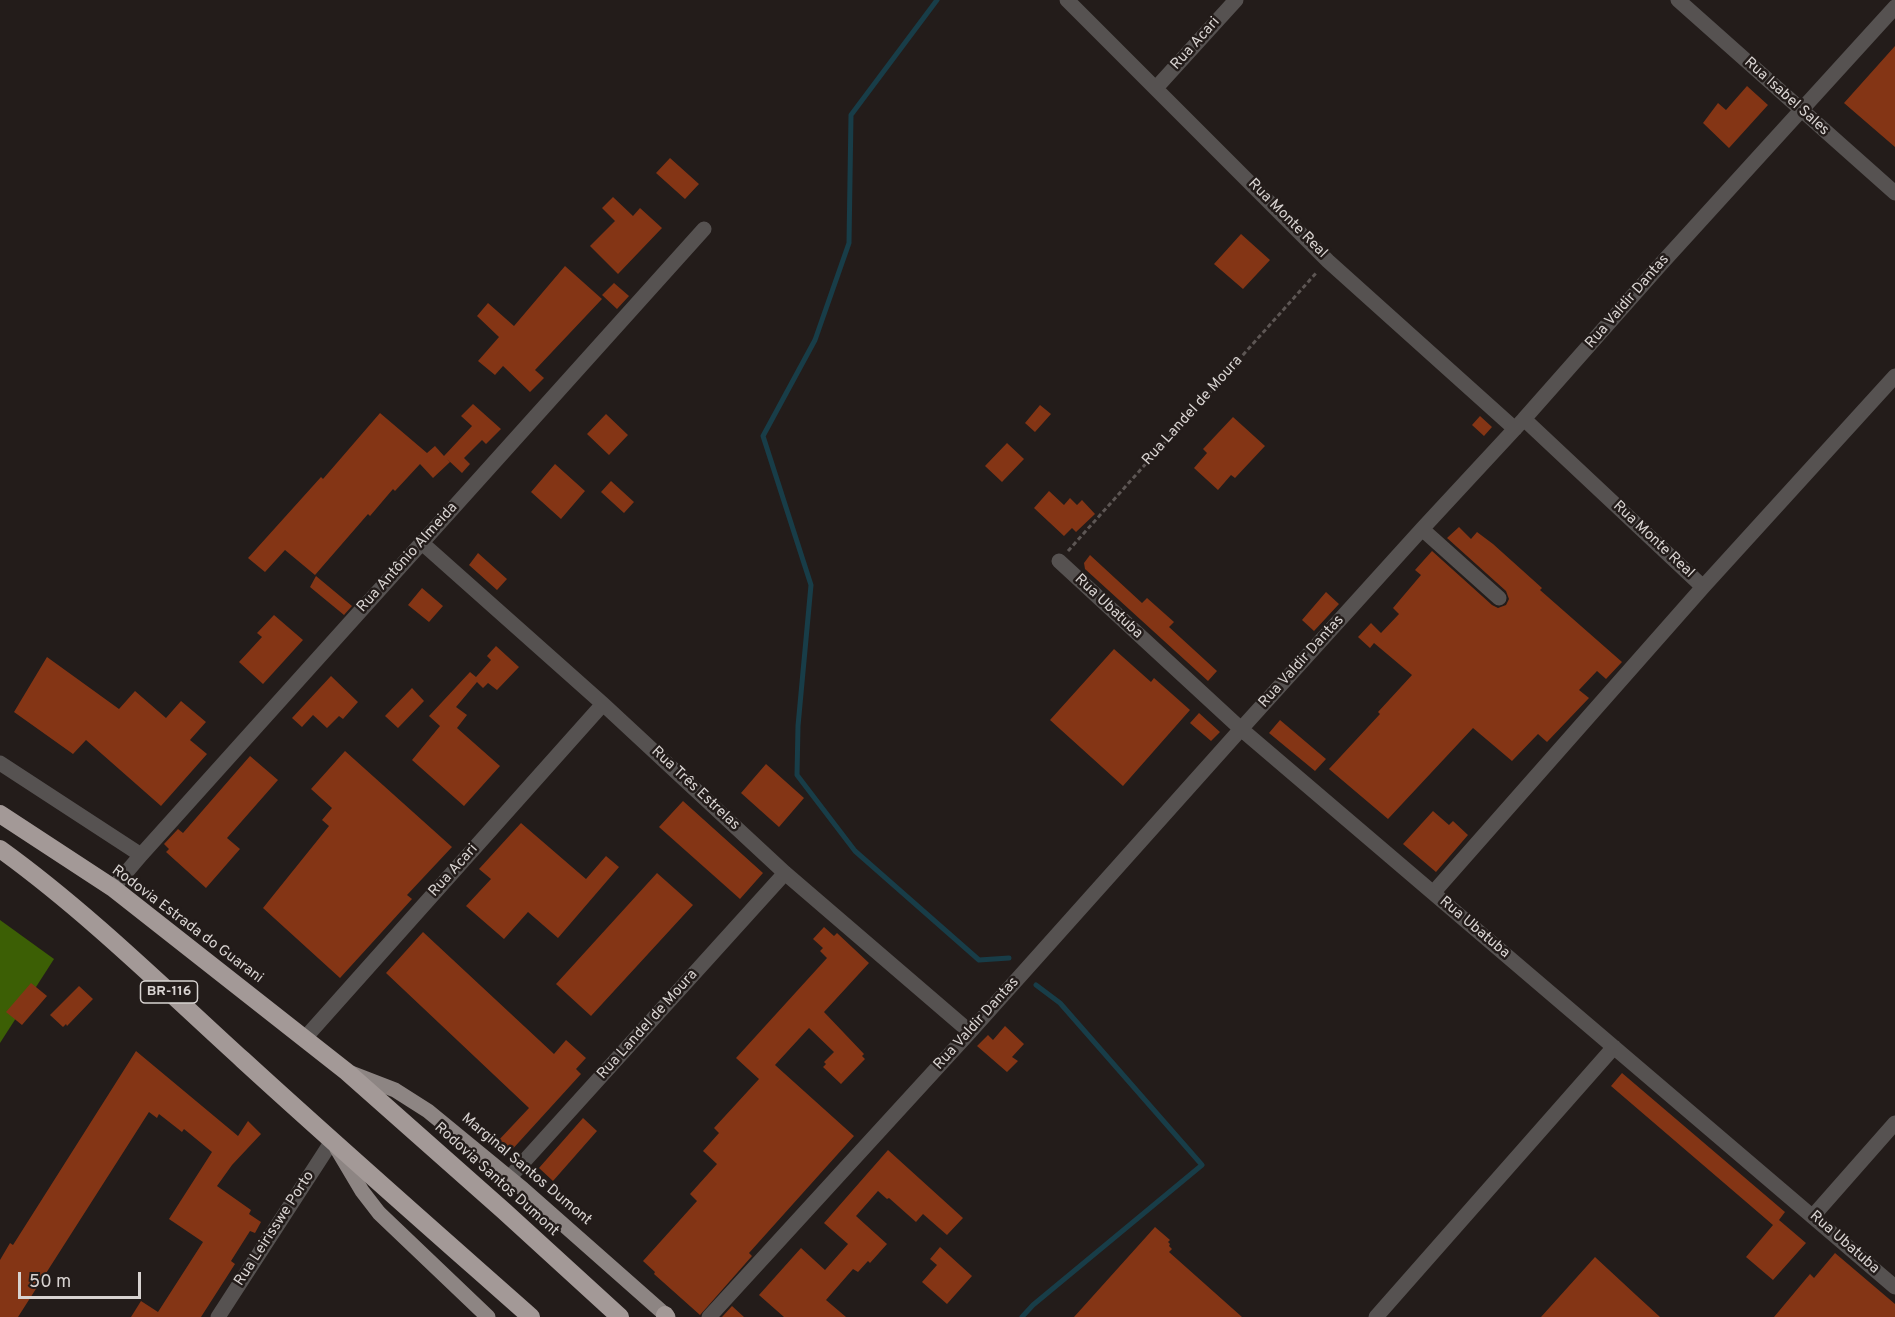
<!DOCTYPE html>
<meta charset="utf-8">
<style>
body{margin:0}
#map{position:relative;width:1895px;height:1317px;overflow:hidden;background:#231c1a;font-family:Overpass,sans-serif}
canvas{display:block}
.scale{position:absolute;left:18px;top:1272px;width:123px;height:27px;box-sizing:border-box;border:3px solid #d8d3d1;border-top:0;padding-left:8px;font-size:18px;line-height:21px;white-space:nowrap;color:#d8d3d1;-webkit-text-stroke:4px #231c1a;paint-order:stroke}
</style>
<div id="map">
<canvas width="1895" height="1317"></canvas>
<div class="scale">50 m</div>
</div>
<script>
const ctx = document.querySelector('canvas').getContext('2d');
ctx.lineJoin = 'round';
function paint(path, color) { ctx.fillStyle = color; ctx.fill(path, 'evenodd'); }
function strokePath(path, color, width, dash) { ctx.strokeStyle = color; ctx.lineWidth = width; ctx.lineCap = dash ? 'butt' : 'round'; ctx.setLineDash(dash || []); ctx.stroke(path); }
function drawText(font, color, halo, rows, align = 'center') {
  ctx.font = font + ' Overpass,sans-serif'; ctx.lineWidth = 5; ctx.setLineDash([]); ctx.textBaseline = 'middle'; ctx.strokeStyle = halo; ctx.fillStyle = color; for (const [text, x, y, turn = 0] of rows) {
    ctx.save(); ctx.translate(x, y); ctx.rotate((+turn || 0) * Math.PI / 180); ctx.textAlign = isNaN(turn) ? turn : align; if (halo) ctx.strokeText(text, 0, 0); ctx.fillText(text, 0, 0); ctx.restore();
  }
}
paint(new Path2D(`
 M0 920 54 959 0 1043Z`), '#3c5f05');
strokePath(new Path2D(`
 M937 0 851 115 849 243 815 340 763 436 811 585 798 726 797 775 855 851 979 960 1009 958
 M1022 1317 1033 1305 1202 1165 1060 1003 1036 985`), '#183d48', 5);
paint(new Path2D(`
 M1895 46V147L1844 103Z
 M1747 86 1768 105 1729 148 1703 123 1718 103 1726 110Z
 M670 158 699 184 685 199 656 173Z
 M613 197 633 216 640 208 662 228 618 274 590 246 615 221 602 208Z
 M1241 234 1270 260 1243 289 1214 264Z
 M565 266 602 299 535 370 544 378 530 392 503 366 495 375 478 361 499 337 477 316 488 303 514 326Z
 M614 283 629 296 617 309 602 295Z
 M473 404 501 429 486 444 482 440 464 458 470 464 462 473 447 459 450 462 433 478 420 464 395 491 393 489 370 516 368 514 315 575 285 550 265 572 248 558 321 477 323 479 380 413 427 453 435 446 444 456 472 426 461 416Z
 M1040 405 1051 414 1035 432 1025 423Z
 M606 414 628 435 609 455 587 434Z
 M1480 416 1492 427 1484 436 1472 425Z
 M1233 417 1265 446 1235 478 1231 475 1218 490 1194 468 1207 453 1203 449Z
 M1007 443 1024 459 1002 482 985 466Z
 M555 464 585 491 561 519 531 492Z
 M611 481 634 502 624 513 601 492Z
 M1049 491 1064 505 1070 498 1077 505 1082 500 1095 514 1076 532 1072 528 1064 536 1034 508Z
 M1459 527 1471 539 1477 532 1493 544 1542 588 1540 590 1622 662 1606 679 1597 671 1579 690 1589 698 1547 742 1538 734 1512 761 1473 728 1388 819 1329 769 1380 714 1378 712 1412 675 1374 643 1370 648 1358 637 1371 623 1381 633 1399 614 1393 608 1421 575 1415 570 1432 551 1492 605 1498 608 1506 605 1509 599 1506 591 1447 538Z
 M478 553 507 579 497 590 469 565Z
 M1090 555 1142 603 1147 598 1174 622 1169 627 1217 671 1208 681 1085 569 1084 563Z
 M316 576 352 606 344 615 310 587Z
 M422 588 443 606 429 622 408 605Z
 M1326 592 1339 604 1314 631 1302 620Z
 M274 615 303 640 263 684 239 662 262 637 257 633Z
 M496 646 519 667 497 690 488 683 483 688 477 682 456 707 467 715 457 728 500 766 464 806 412 760 440 726 429 716 470 672 476 677 491 660 487 656Z
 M1114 649 1151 682 1154 678 1190 710 1123 786 1050 720Z
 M47 657 119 709 135 691 166 718 181 701 206 722 190 740 207 754 161 806 86 740 73 754 14 712Z
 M331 676 358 702 343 719 339 716 327 728 313 715 302 727 292 718Z
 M412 688 424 701 398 728 385 716Z
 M1199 713 1220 732 1211 741 1190 723Z
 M1280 720 1326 759 1315 771 1269 733Z
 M345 751 452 847 407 895 412 899 340 978 263 908 329 826 322 820 332 808 311 789Z
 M250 756 278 780 227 838 240 849 206 888 166 852 169 849 164 844 178 829 183 833Z
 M766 764 804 798 779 827 741 793Z
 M683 801 763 873 740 899 659 827Z
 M1433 811 1449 825 1453 821 1468 835 1436 872 1403 844Z
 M521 823 586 879 606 856 619 867 558 938 528 912 504 939 466 906 491 879 479 869Z
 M657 873 693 905 591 1016 556 984Z
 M824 927 834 936 837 933 869 963 824 1012 864 1054 862 1056 865 1059 841 1084 823 1067 826 1064 824 1062 834 1052 809 1028 775 1065 854 1136 749 1253 752 1256 700 1315 654 1274 655 1272 643 1261 697 1201 690 1194 717 1164 703 1151 719 1133 714 1128 759 1079 736 1058 827 958 820 951 823 948 813 939Z
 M423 932 554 1054 566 1040 586 1058 576 1069 581 1074 509 1153 497 1142 529 1108 386 973Z
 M31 983 47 996 22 1025 6 1012Z
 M79 986 93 999 67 1026 66 1024 63 1027 50 1015Z
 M1005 1026 1024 1044 1012 1057 1018 1061 1007 1072 977 1046 988 1035 993 1040Z
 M136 1051 238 1136 248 1121 261 1134 232 1165 217 1186 251 1210 249 1214 261 1222 255 1233 250 1231 231 1261 235 1264 201 1317H131L141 1301 158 1312 203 1242 169 1219 212 1152 184 1129 182 1132 159 1114 157 1118 149 1112 18 1317H0V1260L10 1243 13 1245Z
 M1622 1073 1785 1212 1779 1220 1806 1243 1773 1280 1746 1257 1773 1225 1611 1086Z
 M583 1118 597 1131 553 1181 539 1168Z
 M888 1150 963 1218 947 1235 923 1214 916 1222 889 1198 887 1199 878 1191 856 1216 887 1244 870 1263 868 1261 858 1272 853 1269 826 1300 846 1317H784L759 1295 801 1248 825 1270 848 1244 824 1223Z
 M1155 1227 1170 1240 1168 1242 1170 1244 1169 1246 1172 1249 1169 1252 1242 1317H1074Z
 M940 1247 972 1276 947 1304 922 1282 937 1265 930 1259Z
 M1835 1253 1895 1304V1317H1774L1810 1274 1814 1278Z
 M1595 1257 1636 1295 1660 1317H1541Z
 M732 1306 744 1317H722Z`), '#843515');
strokePath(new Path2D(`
 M1068 551 1317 272`), '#5d5654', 3, [4.5, 3]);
strokePath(new Path2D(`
 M1067 0 1328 261 1515 429
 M1678 0 1895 193
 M1156 88 1236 0
 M1524 419 1703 587
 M1422 529 1499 598
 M422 543 603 704 785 873 970 1032
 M1059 561 1241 729 1895 1287
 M0 763 141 855
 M113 888 141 855 704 229
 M1433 893 1703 587 1895 376
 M305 1038 603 704
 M510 1177 785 873
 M1813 1216 1895 1123
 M218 1317 332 1141
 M709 1317 970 1032 1241 729 1422 529 1524 419 1661 264 1895 7
 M1376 1317 1614 1047`), '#565251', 15);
strokePath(new Path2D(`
 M351 1073 395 1090 428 1111 523 1189 668 1317
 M337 1149 362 1191 379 1213 488 1317`), '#8d8583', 15);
strokePath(new Path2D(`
 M0 814 113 888 347 1072 504 1211 620 1317
 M0 849C86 911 165 989 243 1060 338 1147 435 1232 531 1317
 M665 1315 666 1317`), '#a39997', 18);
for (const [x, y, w] of [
 [169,992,57]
]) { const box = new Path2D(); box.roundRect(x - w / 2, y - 11, w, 22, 4.5); ctx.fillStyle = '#231c1a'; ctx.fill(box); strokePath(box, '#d8d3d1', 1.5); }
drawText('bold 14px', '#d8d3d1', null, [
 ["BR-116",169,992]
]);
drawText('15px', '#d8d3d1', '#231c1a', [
 ["Rua Acari",1196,44,-48],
 ["Rua Isabel Sales",1786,97,42],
 ["Rua Monte Real",1287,219,45],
 ["Rua Valdir Dantas",1628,302,-49],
 ["Rua Landel de Moura",1193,411,-48],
 ["Rua Monte Real",1653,540,43],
 ["Rua Antônio Almeida",408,558,-48],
 ["Rua Ubatuba",1108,607,43],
 ["Rua Valdir Dantas",1302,662,-48],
 ["Rua Três Estrelas",695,789,43],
 ["Rua Acari",454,871,-48],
 ["Rodovia Estrada do Guarani",187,925,37],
 ["Rua Ubatuba",1474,928,40],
 ["Rua Valdir Dantas",977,1024,-48],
 ["Rua Landel de Moura",648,1025,-48],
 ["Marginal Santos Dumont",526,1170,40],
 ["Rodovia Santos Dumont",496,1180,42],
 ["Rua Leirisswe Porto",275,1229,-57],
 ["Rua Ubatuba",1844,1243,41]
]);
</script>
